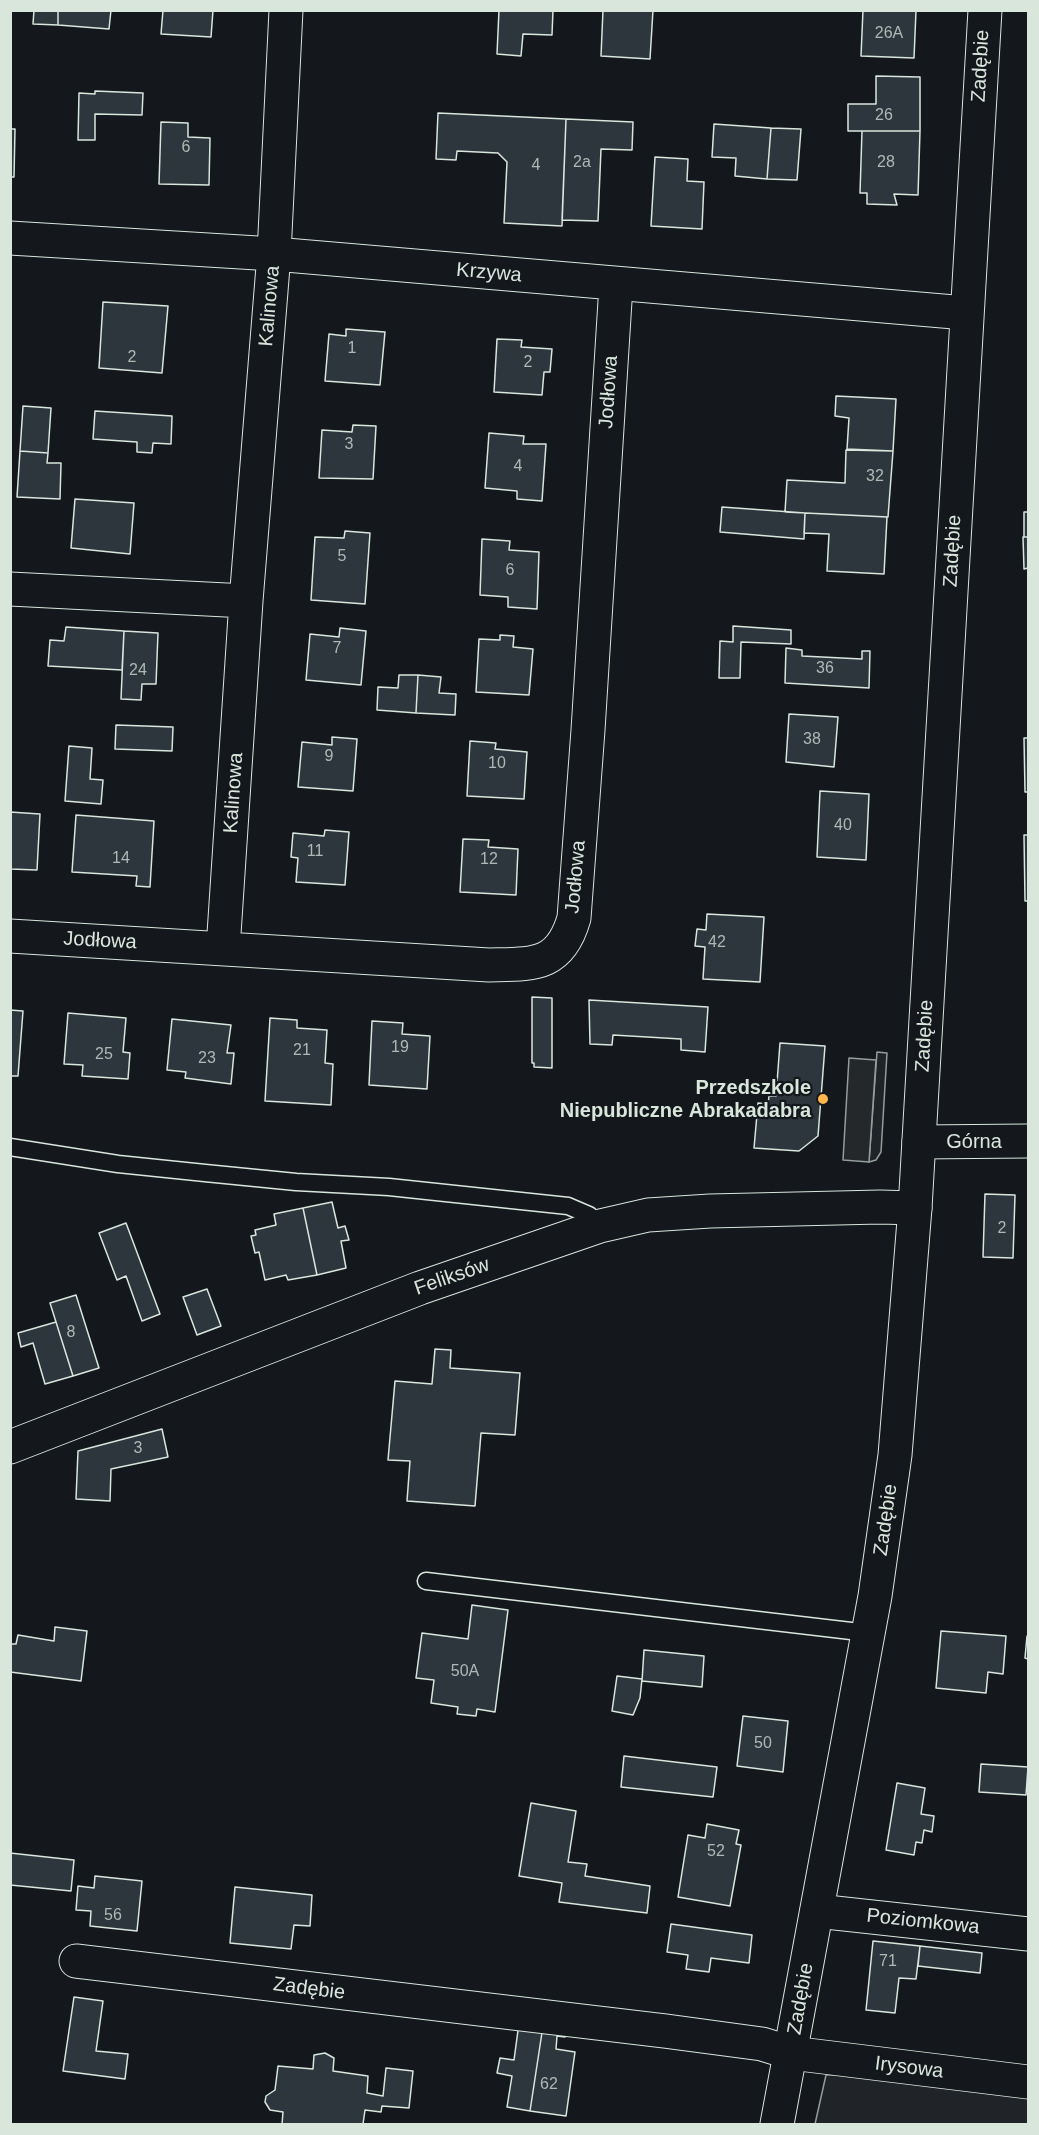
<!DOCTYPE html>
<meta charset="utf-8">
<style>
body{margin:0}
#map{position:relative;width:1039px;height:2135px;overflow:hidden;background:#14181c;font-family:Helvetica,sans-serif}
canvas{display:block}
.frame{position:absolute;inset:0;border:12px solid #d8e6dc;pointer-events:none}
</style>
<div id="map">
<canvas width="1039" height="2135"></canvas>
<div class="frame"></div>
</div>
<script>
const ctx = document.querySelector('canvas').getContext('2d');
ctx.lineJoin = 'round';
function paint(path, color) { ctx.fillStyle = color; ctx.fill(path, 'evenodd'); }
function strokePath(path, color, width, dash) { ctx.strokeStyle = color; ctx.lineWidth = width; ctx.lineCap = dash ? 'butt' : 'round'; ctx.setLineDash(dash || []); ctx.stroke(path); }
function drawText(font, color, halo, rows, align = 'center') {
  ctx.font = font + ' Helvetica,sans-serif'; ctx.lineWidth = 4.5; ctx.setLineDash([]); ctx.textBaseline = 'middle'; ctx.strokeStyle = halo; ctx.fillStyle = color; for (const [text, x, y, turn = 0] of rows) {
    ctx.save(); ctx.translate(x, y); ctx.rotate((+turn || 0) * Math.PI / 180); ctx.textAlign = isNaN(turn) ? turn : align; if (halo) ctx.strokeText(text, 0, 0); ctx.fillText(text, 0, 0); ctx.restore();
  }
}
const green = new Path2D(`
 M877 1052 887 1053 881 1152 876 1160 869 1162Z
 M854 2074 1028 2093V2124H815L826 2075Z`);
paint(green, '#202428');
strokePath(green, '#939e99', 1.5);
const parking = new Path2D(`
 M849 1058 876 1060 869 1162 843 1160Z`);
paint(parking, '#24282b');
strokePath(parking, '#939e99', 1.5);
const building = new Path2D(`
 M34 10H58V25L33 24Z
 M58 10H111L109 29 58 25Z
 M163 10H213L211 37 161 34Z
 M499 10H553L552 35 523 34 521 56 497 54Z
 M603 10H653L650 59 601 56Z
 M863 10 916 11 914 58 861 56Z
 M876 76 920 77V131H848V104H876Z
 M95 91 143 93 142 115 95 114V140H78L79 93 95 94Z
 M438 113 566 119 562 226 504 223 507 162 498 153 457 151 456 160 436 159Z
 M566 119 633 122 632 150 601 149 598 221 562 220Z
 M161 122 188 123V137L210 138 209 185 159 184Z
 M714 124 771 128 767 179 735 176 736 158 712 157Z
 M771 128 801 129 797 180 767 179Z
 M10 129H15L14 177H10Z
 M862 131H920L918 195 894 194 897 205 867 204V193H860Z
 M655 157 688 159 687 181 704 182 702 229 651 226Z
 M103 302 168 306 162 373 99 368Z
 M346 329 385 332 380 385 325 381 329 334 346 336Z
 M497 339 522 340 521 347 552 349 550 372H544L542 395 494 392Z
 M836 396 896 399 893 451 847 449 849 418 835 416Z
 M23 406 51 408 48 453 20 451Z
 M95 411 172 416 171 444 153 443 152 453 137 452V442L93 439Z
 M353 425 376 426 373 479 319 478 322 430 352 432Z
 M489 433 524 436 523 444H546L542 501 517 499V491L485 488Z
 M846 450 893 451 888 517 785 512 787 480 845 483Z
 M20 451 48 453 47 463H61L60 499 17 497Z
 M75 499 134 503 130 554 71 548Z
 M722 507 805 513 804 539 720 532Z
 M1024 512H1028V537H1024Z
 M805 513 887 517 884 574 827 571 829 534 804 533Z
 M345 531 370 533 365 604 311 600 315 537 344 538Z
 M1023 537H1028V568L1024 569Z
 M482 539 510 541 509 550 539 552 537 609 508 607V597L480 595Z
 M733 626 791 630V644L741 642 740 678H719L720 641 733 642Z
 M66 627 124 631 122 670 48 666 50 640 64 641Z
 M340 628 366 631 361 685 306 680 310 634 339 637Z
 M124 631 158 633 156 684H142L141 700 121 699Z
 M500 635 514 636 513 647 533 649 529 695 476 692 479 639 500 640Z
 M786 648 802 650V656L862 659V651H870L869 688 785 683Z
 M399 675H418L416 713 377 710 378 687 398 688Z
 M418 675 441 677 439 693 456 694 455 715 416 713Z
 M789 714 838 717 834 767 786 762Z
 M116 725 173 727 172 751 115 749Z
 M332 737 357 739 353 791 298 787 302 742 332 745Z
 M1024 738H1028V792H1025Z
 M470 741 496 743 495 749 527 752 524 799 467 796Z
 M69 746 92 748 90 779 103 780 101 804 65 801Z
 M820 791 869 794 866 860 817 857Z
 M10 812 40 814 37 870 10 869Z
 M76 815 154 821 150 887 136 886 137 876 72 872Z
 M325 830 349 832 345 885 296 882 298 858 291 857 293 833 324 836Z
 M1024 835H1028V901H1025Z
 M463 839 489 840 488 847 518 849 516 895 460 892Z
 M707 914 764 917 760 982 703 979 705 947 695 946 697 929 706 930Z
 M532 997 552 998V1068L534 1067V1063H532Z
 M589 1000 708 1007 705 1052 681 1050V1039L613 1035 612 1045 590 1044Z
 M10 1010 23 1011 18 1076H10Z
 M68 1013 126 1018 123 1052 130 1053 128 1079 82 1076 83 1065 64 1064Z
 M270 1018 297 1020V1028L327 1030 325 1063 333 1064 331 1105 265 1101Z
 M172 1019 231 1025 227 1053H234L231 1084 185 1078 186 1072 167 1070Z
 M372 1021 403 1023 402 1034 430 1036 427 1089 369 1085Z
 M780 1043 825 1046 818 1136 799 1151 754 1148 758 1103 768 1104 769 1096H776Z
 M985 1194 1015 1195 1013 1258 983 1257Z
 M332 1202 338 1228 345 1226 349 1240 341 1241 346 1268 317 1275 303 1208Z
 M303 1208 317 1275 288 1280 286 1275 265 1280 259 1252 255 1253 251 1236 256 1235 255 1230 276 1225 274 1214Z
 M126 1223 160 1314 142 1321 126 1276 117 1280 99 1233Z
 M207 1289 221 1326 197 1335 183 1297Z
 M76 1295 99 1368 73 1376 50 1303Z
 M56 1322 73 1376 45 1384 33 1343 21 1347 18 1333Z
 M435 1349 451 1350 450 1368 520 1373 515 1435 481 1433 475 1506 407 1501 410 1461 388 1460 395 1381 432 1384Z
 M162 1429 168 1457 111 1469 110 1501 76 1499 78 1451Z
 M472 1605 508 1610 495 1712 477 1709 476 1716 457 1714 458 1707 431 1703 434 1680 416 1678 422 1633 468 1639Z
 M55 1627 87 1631 81 1681 10 1672V1644H16L18 1635 54 1641Z
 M941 1631 1006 1636 1003 1674 988 1672 986 1693 936 1688Z
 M1027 1636H1028V1659L1025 1658Z
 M644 1650 704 1656 702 1687 642 1681Z
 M617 1676 642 1679 640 1698 633 1715 612 1711Z
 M743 1716 788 1721 783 1772 737 1766Z
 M624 1756 717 1767 713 1797 621 1787Z
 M981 1764 1028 1767 1026 1795 979 1792Z
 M897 1783 925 1788 921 1814 934 1816 932 1832 924 1830 922 1843 916 1842 914 1855 886 1850Z
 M531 1803 576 1811 568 1862 587 1864 585 1876 650 1886 647 1913 559 1902 562 1883 519 1876Z
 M707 1824 739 1830 736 1844 741 1845 730 1906 678 1897 688 1835 705 1838Z
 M10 1853 74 1860 71 1891 10 1885Z
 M95 1876 142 1881 137 1931 90 1926 91 1911 76 1910 78 1886 94 1888Z
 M235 1887 312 1895 310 1926 294 1925 291 1949 230 1943Z
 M671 1924 752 1935 749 1963 711 1958 709 1972 686 1969 688 1955 667 1952Z
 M873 1941 920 1946 916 1979 899 1978 895 2013 866 2010Z
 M920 1946 982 1953 980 1973 918 1966Z
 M74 1997 103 2001 96 2051 128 2054 125 2079 63 2071Z
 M519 2023 543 2026 530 2111 507 2107 512 2076 497 2073 500 2058 514 2060Z
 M543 2026 566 2029 565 2037 557 2036 556 2049 575 2052 566 2116 530 2111Z
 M325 2053 334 2058 333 2071 368 2076 367 2093 383 2096 386 2068 413 2071 409 2108 382 2106 381 2112 365 2110 363 2124H282L283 2112 270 2110 265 2102 266 2096 275 2090 278 2066 313 2069 314 2055Z`);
paint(building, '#2c363c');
strokePath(building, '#d8e6dc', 1.5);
const lane = new Path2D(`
 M10 1147 118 1164 205 1173 296 1182 389 1187 568 1206 589 1215 600 1226
 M426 1581 868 1633`);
const street = new Path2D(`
 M10 238 274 254 966 313
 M10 589 246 601
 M10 936 489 965C533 964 560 967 574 918L588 730 616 285
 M223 949 246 601 274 254 286 10
 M919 1142 1028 1141
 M10 1447 420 1288 600 1226 648 1215 710 1211 880 1207 915 1208
 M817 1911 1028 1934
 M76 1961 665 2031 762 2044 791 2053 1028 2082`);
const secondary = new Path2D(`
 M777 2124 875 1596 895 1455 915 1208 985 10`);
strokePath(lane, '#d8e6dc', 19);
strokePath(street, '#d8e6dc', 35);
strokePath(secondary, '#d8e6dc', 35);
strokePath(lane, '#14181c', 16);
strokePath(street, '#14181c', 33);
strokePath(secondary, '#14181c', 33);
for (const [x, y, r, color] of [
 [823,1099,6,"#ffb74d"]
]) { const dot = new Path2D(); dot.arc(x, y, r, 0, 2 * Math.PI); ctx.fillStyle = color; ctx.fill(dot); strokePath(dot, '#14181c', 2); }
drawText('16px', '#adbab4', null, [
 ["26A",889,34],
 ["26",884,116],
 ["6",186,148],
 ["2a",582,163],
 ["28",886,163],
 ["4",536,166],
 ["1",352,349],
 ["2",132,358],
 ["2",528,363],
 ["3",349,445],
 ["4",518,467],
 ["32",875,477],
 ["5",342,557],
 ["6",510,571],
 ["7",337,649],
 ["36",825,669],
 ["24",138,671],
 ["38",812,740],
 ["9",329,757],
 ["10",497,764],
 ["40",843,826],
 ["11",315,852],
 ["14",121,859],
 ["12",489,860],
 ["42",717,943],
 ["19",400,1048],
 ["21",302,1051],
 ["25",104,1055],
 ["23",207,1059],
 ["2",1002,1229],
 ["8",71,1333],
 ["3",138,1449],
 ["50A",465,1672],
 ["50",763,1744],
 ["52",716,1852],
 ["56",113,1916],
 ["71",888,1962],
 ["62",549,2085]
]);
drawText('20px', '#d8e6dc', '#14181c', [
 ["Zadębie",981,66,-87],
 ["Krzywa",489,273,5],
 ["Kalinowa",270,306,-85],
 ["Jodłowa",609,392,-86],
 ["Zadębie",953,551,-87],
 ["Kalinowa",234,793,-86],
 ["Jodłowa",576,877,-85],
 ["Jodłowa",100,941,3],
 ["Zadębie",925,1036,-87],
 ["Górna",974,1142],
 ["Feliksów",452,1277,-19],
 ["Zadębie",886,1520,-82],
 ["Poziomkowa",923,1922,6],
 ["Zadębie",309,1989,7],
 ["Zadębie",801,1999,-80],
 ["Irysowa",909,2068,7]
]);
drawText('bold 20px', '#d8e6dc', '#14181c', [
 ["Przedszkole",811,1088],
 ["Niepubliczne Abrakadabra",811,1111]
], 'right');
</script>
